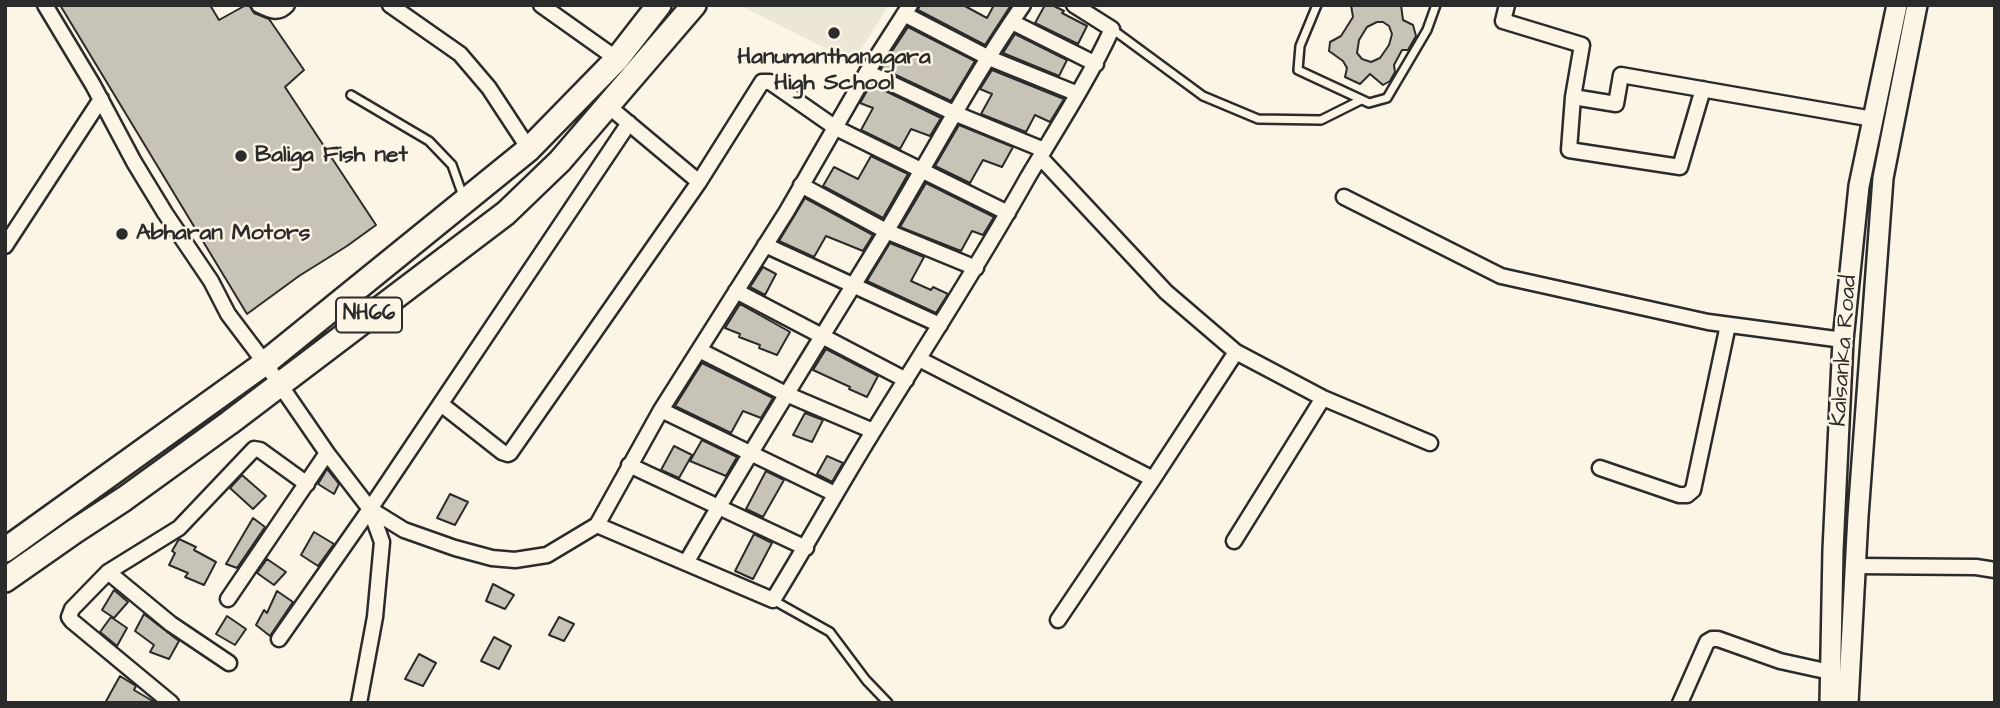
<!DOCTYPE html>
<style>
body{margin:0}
#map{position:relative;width:2000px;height:708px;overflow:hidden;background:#fcf5e5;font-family:"Architects Daughter",sans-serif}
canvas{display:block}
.frame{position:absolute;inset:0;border:7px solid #2b2b2b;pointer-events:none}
</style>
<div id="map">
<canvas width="2000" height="708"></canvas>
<div class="frame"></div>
</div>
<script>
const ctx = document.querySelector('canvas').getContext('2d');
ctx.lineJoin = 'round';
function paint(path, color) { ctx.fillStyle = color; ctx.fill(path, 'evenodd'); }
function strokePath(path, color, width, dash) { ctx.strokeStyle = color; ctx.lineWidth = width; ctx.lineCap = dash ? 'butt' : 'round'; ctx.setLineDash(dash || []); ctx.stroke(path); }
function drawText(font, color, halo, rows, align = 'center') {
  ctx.font = font + ' "Architects Daughter",sans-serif'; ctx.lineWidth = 5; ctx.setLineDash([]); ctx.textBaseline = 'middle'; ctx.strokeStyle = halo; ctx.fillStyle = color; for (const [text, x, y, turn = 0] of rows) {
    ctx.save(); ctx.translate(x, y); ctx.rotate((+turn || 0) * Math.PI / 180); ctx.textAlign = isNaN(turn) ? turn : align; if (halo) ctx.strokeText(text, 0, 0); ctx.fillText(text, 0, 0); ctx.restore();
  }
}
paint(new Path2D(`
 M739 5H889L853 62Z`), '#ece6d7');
const building = new Path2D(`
 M60 5H210L219 20 246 5H249L254 13 269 19 304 70 285 87 376 225 347 246 299 276 247 314Z
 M920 5H963L987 18 994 5H1011L985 45 918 10Z
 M1045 5H1052L1064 11 1062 13 1087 26 1078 44 1035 23Z
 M1351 5H1401L1403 20 1413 25 1416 36 1408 50H1402L1394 65 1395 72 1390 81 1383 85 1370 74 1360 84 1345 77 1347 68 1343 61 1329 51 1330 42 1341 36 1353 17ZM1377 22H1383L1389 26 1392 34 1389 45 1380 58 1371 62 1362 59 1357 53 1359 40 1367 27Z
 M908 27 975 61 951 101 881 68Z
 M1015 34 1067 60 1059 76 1003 53Z
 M992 70 1064 99 1050 122 1035 115 1026 132 981 114 992 94 980 89Z
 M871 84 941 118 930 136 911 129 900 149 861 130 873 108 860 103Z
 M959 125 1013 147 1002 167 983 160 970 183 935 166Z
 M871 156 908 174 883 218 823 186 834 167 858 179Z
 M926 183 994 217 983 235 972 231 961 251 900 227Z
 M805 198 873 235 863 251 826 236 814 257 779 241Z
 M890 243 924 257 911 281 931 290 933 287 948 294 936 313 867 281Z
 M763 267 776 274 765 295 750 287Z
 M740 304 790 332 777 355 759 348 760 345 739 337 740 334 725 328Z
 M826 349 878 376 867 397 849 389 850 387 813 370Z
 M702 363 773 398 761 418 743 411 731 433 675 406Z
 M805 413 823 420 812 442 793 435Z
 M702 440 737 457 726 476 690 461Z
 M674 446 692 455 679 478 661 470Z
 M827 456 843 463 832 482 817 474Z
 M327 469 339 484 334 494 318 484Z
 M766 471 784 480 763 517 746 509Z
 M242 475 266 496 253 509 230 488Z
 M450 494 468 502 455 525 437 518Z
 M253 518 265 527 237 568 226 564Z
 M314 532 334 544 318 566 301 555Z
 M754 534 772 543 753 579 735 571Z
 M179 539 196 547 194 550 216 562 204 585 185 577 188 573 169 565 175 553 172 551Z
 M267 559 286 572 274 585 257 573Z
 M493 584 514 595 505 609 486 601Z
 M114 590 128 602 114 618 102 610Z
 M277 591 293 602 270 636 256 625 264 610 267 613Z
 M144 614 179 641 169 659 150 652 154 645 135 631Z
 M227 616 246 629 235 645 216 634Z
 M111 617 127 628 117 646 100 632Z
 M559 617 574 624 564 641 549 635Z
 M494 637 511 646 499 669 481 661Z
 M419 654 436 663 423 686 405 679Z
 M120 676 136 686 134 690 156 703H105Z`);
paint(building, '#c8c3b7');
strokePath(building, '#2b2b2b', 2);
const service = new Path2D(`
 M1317 5 1300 46 1298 70 1369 103 1387 98 1427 30 1436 5
 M1112 29 1203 96 1258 119 1321 120 1361 100
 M351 95 429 141 452 165 463 196
 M773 600 830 632 866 680 888 703`);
const minor = new Path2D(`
 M45 5 93 85 134 162 165 213 211 281 228 314 265 363 327 453 370 509 382 542 375 617 359 703
 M259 5C270 10 278 15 287 5
 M390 5 460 54 489 88 529 149
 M541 5 617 59
 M910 5 867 72 787 211 661 410 597 525 773 600C807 545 837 490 871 435 924 349 979 265 1028 177 1057 128 1088 81 1112 29L1074 5
 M1507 5 1503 21 1582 45 1573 97 1616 104 1621 75 1873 119
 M904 14 989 58 1078 94
 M1012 22 1096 64
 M867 72 954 113 1044 150
 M1573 97 1569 150 1680 167 1703 89
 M607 105 699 182
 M1040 157 1166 292 1236 352 1323 398 1430 443
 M801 185 886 231 976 268
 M1344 197 1501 276 1708 322 1843 340
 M765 245 940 325
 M5 246 101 99
 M736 291 906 380
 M699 350 786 394 873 431
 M919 359 1153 479
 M441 404 502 452 508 454 510 453 699 182 762 82H770L836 128 1008 213
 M661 410 835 494
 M629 465 806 548
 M1600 468 1679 495H1687L1693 490 1728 325
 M370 509 404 530 455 548 492 558 515 560 547 555 597 525
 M1234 541 1323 398
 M686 563C750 451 819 342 886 232 931 156 972 78 1023 5
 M1856 566 1976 567 1995 570
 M108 572 171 624 229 663
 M228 599 327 453
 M1058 620 1153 479 1236 352
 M279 639 370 509 629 123
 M171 703 72 621 69 617 72 609 108 572 179 528 254 449 260 450 307 484
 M1680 703 1707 642 1712 639H1718L1780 661 1830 672`);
const secondary = new Path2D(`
 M1830 703 1833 550 1843 340 1859 186 1897 5
 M1848 703 1858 516 1883 178 1917 5`);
const trunk = new Path2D(`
 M5 550 265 363 529 149 617 59 659 5
 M5 580 75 531 124 499 229 423 506 213 560 161 694 5`);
strokePath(service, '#2b2b2b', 12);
strokePath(minor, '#2b2b2b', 19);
strokePath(secondary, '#2b2b2b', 24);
strokePath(trunk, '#2b2b2b', 28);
strokePath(service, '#fcf5e5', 7);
strokePath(minor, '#fcf5e5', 14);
strokePath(secondary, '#fcf5e5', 19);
strokePath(trunk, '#fcf5e5', 23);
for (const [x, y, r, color] of [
 [834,33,7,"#2b2b2b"],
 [241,156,7,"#2b2b2b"],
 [122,234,7,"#2b2b2b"]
]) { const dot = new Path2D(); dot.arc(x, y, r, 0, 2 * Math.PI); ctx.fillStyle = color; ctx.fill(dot); strokePath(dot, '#fcf5e5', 2.5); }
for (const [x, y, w] of [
 [369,315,66]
]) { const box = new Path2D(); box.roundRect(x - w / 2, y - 17.5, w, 35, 5); ctx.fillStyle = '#fcf5e5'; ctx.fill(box); strokePath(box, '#2b2b2b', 2); }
drawText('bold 21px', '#2b2b2b', null, [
 ["NH66",369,315]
]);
drawText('bold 23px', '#2b2b2b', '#fcf5e5', [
 ["Hanumanthanagara",834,58,"center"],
 ["High School",834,84,"center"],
 ["Baliga Fish net",255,156],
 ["Abharan Motors",136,234]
], 'left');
drawText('23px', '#2b2b2b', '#fcf5e5', [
 ["Kalsanka Road",1845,351,-86]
]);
</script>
